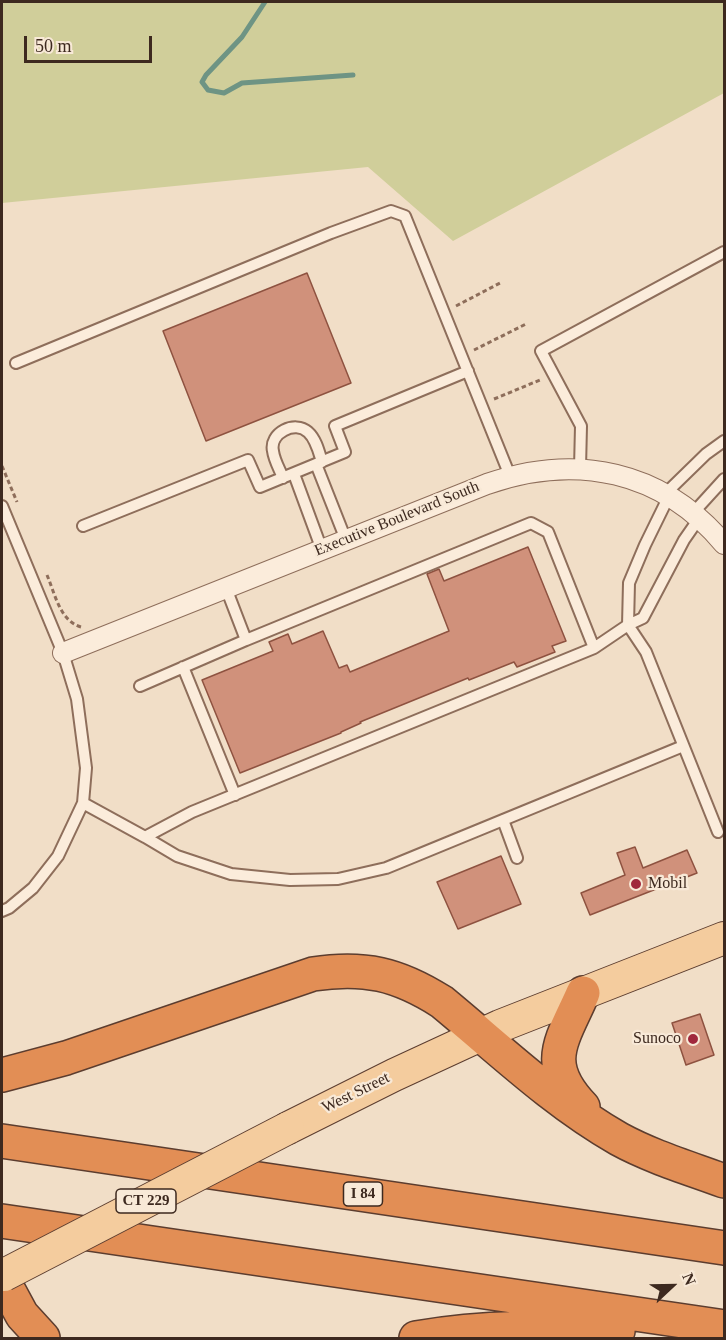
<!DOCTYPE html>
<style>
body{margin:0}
#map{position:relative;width:726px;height:1340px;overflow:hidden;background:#f1dec7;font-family:"Times New Roman",serif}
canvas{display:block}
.frame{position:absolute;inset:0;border:3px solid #3d291f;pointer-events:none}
.north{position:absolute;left:642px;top:1256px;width:60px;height:60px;-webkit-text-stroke:4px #f8e9d7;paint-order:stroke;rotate:68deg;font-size:16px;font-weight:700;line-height:24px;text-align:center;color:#3d291f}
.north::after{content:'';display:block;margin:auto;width:21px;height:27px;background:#3d291f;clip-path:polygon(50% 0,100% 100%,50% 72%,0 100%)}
.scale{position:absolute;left:24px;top:36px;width:128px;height:27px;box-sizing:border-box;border:3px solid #3d291f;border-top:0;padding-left:8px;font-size:18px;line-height:21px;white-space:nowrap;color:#3d291f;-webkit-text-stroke:4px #f8e9d7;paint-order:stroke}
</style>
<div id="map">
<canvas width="726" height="1340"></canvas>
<div class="frame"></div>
<div class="north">N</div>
<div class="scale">50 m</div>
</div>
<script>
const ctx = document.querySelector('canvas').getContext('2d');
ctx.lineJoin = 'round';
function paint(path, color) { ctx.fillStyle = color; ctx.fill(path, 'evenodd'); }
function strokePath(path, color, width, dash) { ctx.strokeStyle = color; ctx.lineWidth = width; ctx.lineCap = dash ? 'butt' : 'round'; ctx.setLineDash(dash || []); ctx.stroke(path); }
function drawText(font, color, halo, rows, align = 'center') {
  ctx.font = font + ' "Times New Roman",serif'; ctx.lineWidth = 4.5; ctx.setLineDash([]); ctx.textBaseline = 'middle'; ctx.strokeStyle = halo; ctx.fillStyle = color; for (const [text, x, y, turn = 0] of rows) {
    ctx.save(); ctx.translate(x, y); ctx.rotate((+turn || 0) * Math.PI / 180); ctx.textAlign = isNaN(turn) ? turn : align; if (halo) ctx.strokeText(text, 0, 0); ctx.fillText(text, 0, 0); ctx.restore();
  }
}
paint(new Path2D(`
 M2 2H724V93L453 241 368 167 2 203Z`), '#d0ce9a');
strokePath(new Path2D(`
 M265 2 242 37 206 75 202 82 208 90 224 93 242 83 353 75`), '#6e9484', 5);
const building = new Path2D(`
 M307 273 351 383 206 441 163 331Z
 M528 547 566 641 552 646 555 652 517 667 514 662 469 680 468 678 360 722 361 723 341 732V733L240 773 202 680 273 651 269 642 288 634 292 644 323 631 339 668 347 665 350 672 449 631 427 574 439 569 444 581Z
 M635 847 643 868 687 850 697 873 590 915 581 893 625 875 617 853Z
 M501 856 521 904 458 929 437 882Z
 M700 1014 714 1055 686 1065 672 1023Z`);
paint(building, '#d0917b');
strokePath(building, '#8e5240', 1.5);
const service = new Path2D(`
 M16 363 331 233 391 211 405 216 510 476
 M316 464 346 540
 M580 468 581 426 541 351 724 252
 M294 474 322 550
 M283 478C280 470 274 460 273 451 269 433 295 420 308 432 316 439 319 452 322 462
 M665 494 706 454 724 441
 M669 496 645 545 629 583 628 625 643 618 684 540 700 517
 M2 506 63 653 77 699 86 768 83 803 58 856 33 888 9 908 2 911
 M694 512 724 479
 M83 526 248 460 260 487 345 452 335 426 468 371
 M246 640 531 523 548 532 594 648
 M183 667 235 795
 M140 686 246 640 226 588
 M83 803 145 837 192 812 594 648 628 625 646 652 718 832
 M503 820 517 858
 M145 837 177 856 231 874 290 880 338 879 386 868 683 746`);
const minor = new Path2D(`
 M63 653 487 484C576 453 662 470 724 544`);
const primary = new Path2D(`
 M288 1128 394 1075 500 1026 724 938`);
const motorway = new Path2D(`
 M2 1075 66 1058 313 974C364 966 398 974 442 1002 499 1049 554 1102 619 1139 652 1157 689 1168 724 1181
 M583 1107C541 1063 562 1041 583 993
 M2 1141 724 1248
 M2 1221 724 1327
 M2 1278 22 1315 43 1338
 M416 1338C485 1326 548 1327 618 1331`);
strokePath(service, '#8e6e5b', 14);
strokePath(minor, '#8e6e5b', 22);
strokePath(primary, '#5c3d2f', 34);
strokePath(motorway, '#5c3d2f', 36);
strokePath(new Path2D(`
 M456 306 502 282
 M474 350 526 324
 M494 399 540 380
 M2 466 17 502
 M47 575C55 594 60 621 81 627`), '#8e6e5b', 3, [4.5, 3]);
strokePath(service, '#fbecdb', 10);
strokePath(minor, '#fbecdb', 20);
strokePath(primary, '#f4cc9e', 32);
strokePath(motorway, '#e28e55', 33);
const primaryBridge = new Path2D(`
 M4 1275 288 1128`);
strokePath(primaryBridge, '#5c3d2f', 34, []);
strokePath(primaryBridge, '#f4cc9e', 32);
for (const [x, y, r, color] of [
 [636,884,6,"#a0283c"],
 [693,1039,6,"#a0283c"]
]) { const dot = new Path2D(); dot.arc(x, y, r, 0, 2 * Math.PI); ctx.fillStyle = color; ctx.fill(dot); strokePath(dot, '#f8e9d7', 2); }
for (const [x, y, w] of [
 [363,1194,39],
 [146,1201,60]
]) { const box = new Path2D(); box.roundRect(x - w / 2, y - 12, w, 24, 4.5); ctx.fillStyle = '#f8e9d7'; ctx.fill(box); strokePath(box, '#3d291f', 1.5); }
drawText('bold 15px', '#3d291f', null, [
 ["I 84",363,1194],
 ["CT 229",146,1201]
]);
drawText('16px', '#3d291f', '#f8e9d7', [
 ["Executive Boulevard South",397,519,-22],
 ["West Street",356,1093,-26]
]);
drawText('16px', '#3d291f', '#f8e9d7', [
 ["Mobil",648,884],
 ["Sunoco",681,1039,"right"]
], 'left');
</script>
